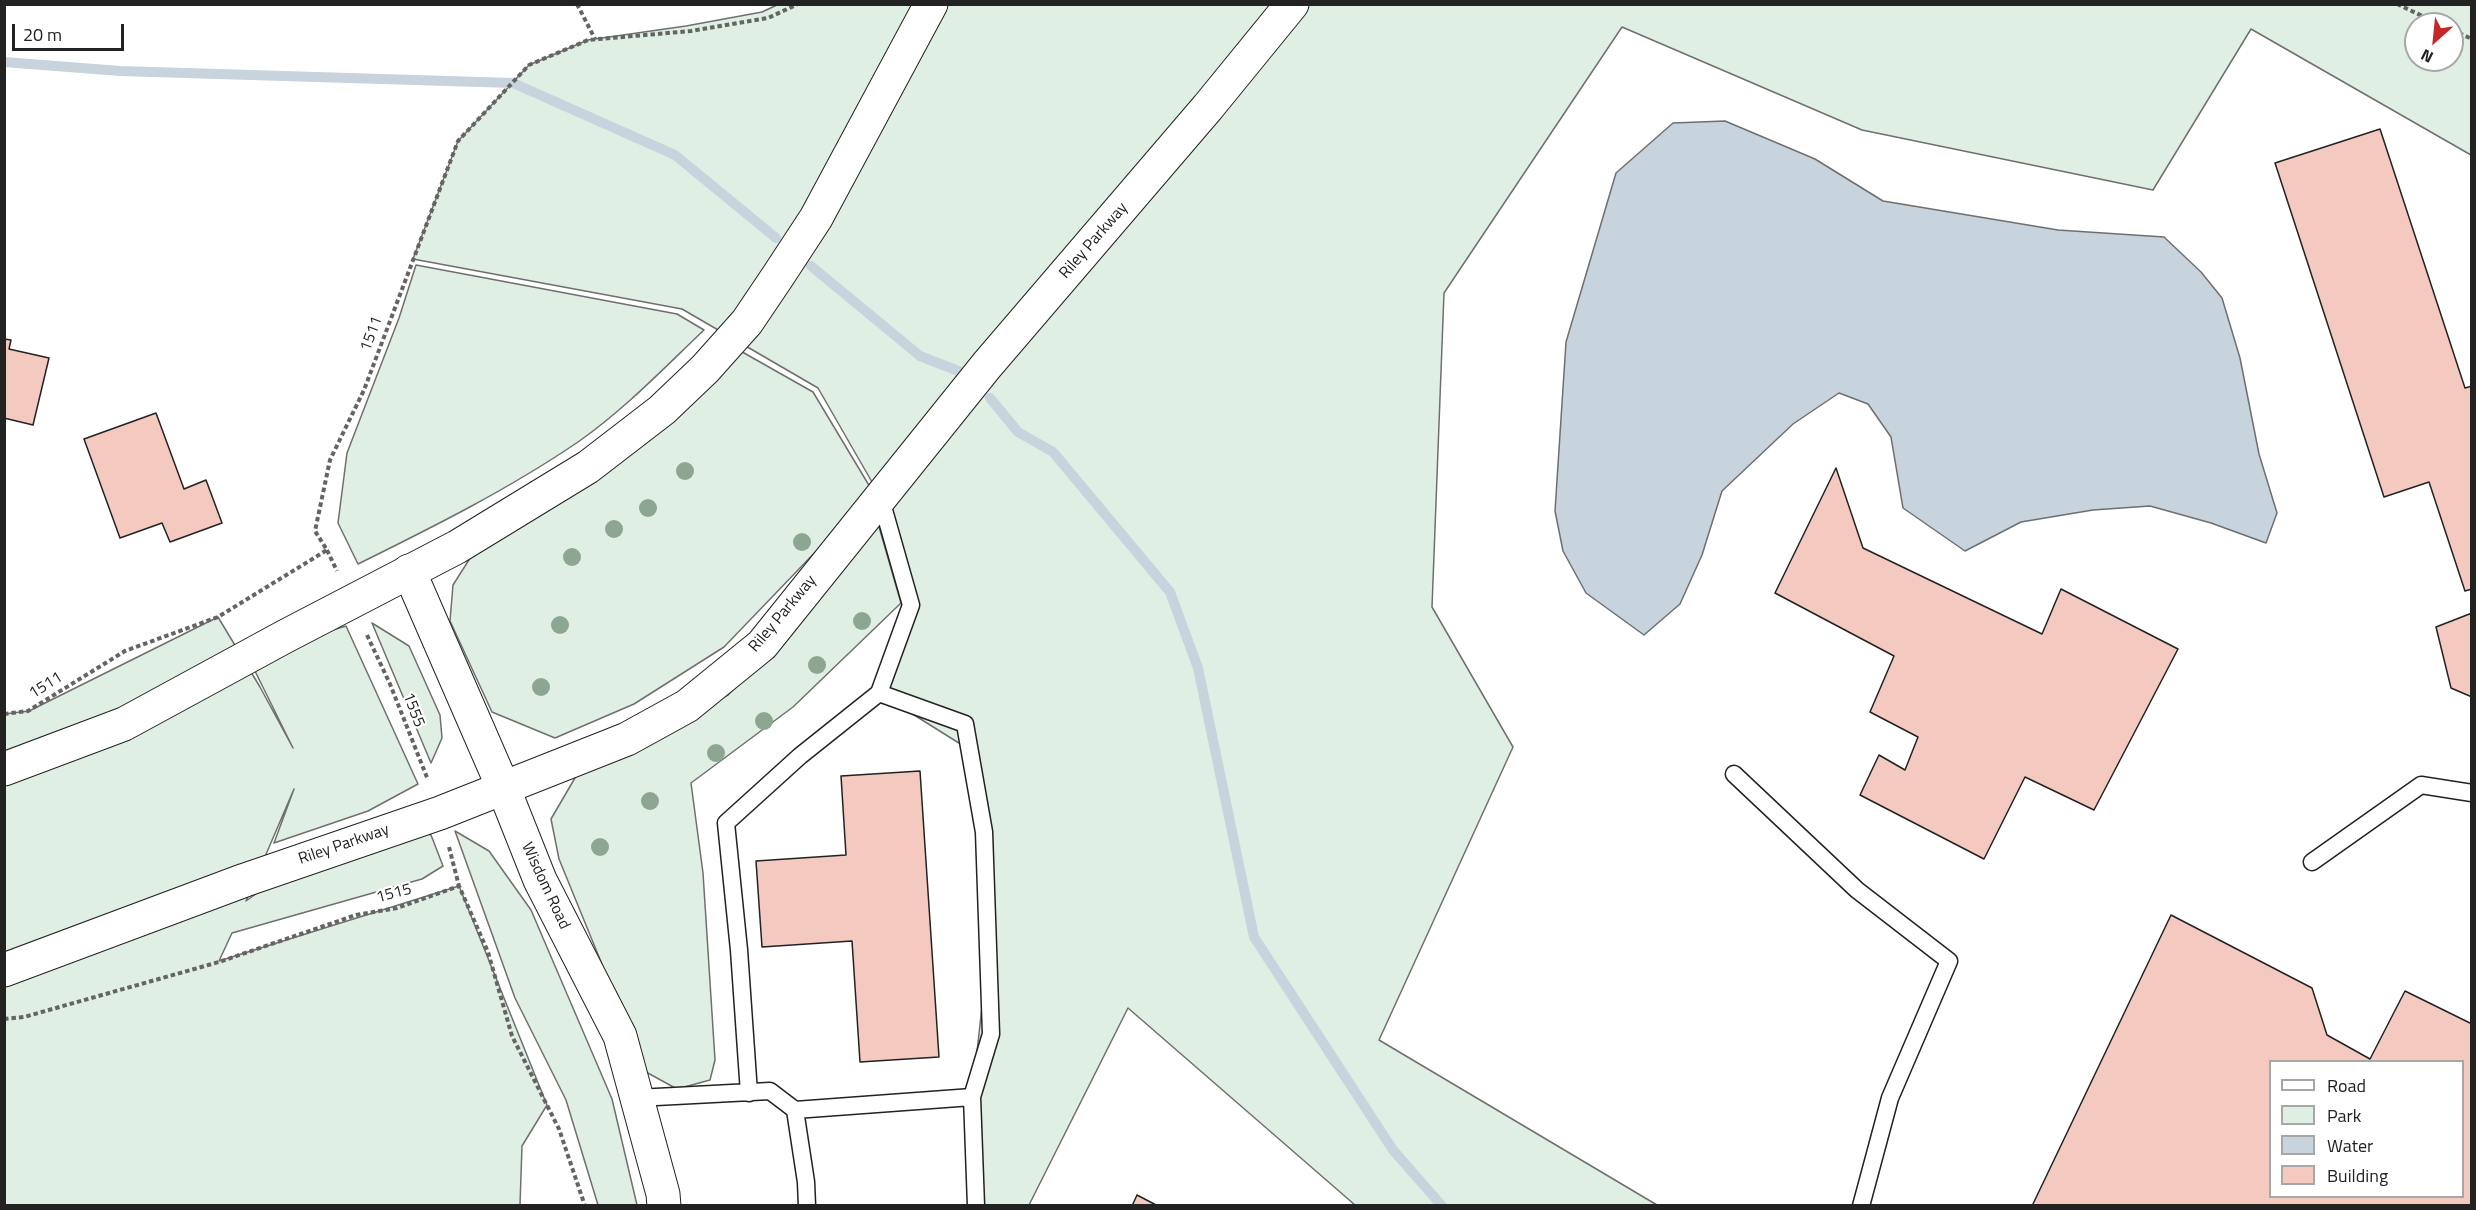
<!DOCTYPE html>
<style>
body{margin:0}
#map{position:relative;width:2476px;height:1210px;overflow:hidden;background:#fff;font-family:"Titillium Web",sans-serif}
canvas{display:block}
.frame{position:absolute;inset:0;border:6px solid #222;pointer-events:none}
.legend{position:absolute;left:2269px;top:1060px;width:195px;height:138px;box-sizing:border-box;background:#fff;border:2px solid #a7a7a7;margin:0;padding:8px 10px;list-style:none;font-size:18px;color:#222}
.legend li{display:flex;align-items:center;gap:12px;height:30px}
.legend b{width:30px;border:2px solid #a7a7a7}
.north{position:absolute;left:2404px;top:12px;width:60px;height:60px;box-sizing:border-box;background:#fff;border:2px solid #a7a7a7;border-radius:50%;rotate:207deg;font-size:16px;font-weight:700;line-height:24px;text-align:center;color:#222}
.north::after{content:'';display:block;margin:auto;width:21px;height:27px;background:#c62828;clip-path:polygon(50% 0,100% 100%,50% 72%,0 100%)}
.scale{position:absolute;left:12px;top:24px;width:112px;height:27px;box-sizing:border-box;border:3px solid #222;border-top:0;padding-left:8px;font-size:18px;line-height:21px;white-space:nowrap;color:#222;-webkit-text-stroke:4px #fff;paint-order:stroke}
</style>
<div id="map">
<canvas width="2476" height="1210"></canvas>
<div class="frame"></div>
<ul class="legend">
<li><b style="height:8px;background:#fff"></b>Road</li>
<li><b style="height:16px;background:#e0efe3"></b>Park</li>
<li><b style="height:16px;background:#c7d3dd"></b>Water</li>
<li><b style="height:16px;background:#f3c9c0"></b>Building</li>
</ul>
<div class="north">N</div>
<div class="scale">20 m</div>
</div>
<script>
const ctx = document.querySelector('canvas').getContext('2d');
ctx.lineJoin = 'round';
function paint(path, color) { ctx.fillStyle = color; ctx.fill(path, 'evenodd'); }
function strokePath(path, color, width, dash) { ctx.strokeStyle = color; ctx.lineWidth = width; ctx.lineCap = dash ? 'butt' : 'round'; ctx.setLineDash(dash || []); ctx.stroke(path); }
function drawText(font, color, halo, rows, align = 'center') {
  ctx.font = font + ' "Titillium Web",sans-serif'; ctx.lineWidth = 4.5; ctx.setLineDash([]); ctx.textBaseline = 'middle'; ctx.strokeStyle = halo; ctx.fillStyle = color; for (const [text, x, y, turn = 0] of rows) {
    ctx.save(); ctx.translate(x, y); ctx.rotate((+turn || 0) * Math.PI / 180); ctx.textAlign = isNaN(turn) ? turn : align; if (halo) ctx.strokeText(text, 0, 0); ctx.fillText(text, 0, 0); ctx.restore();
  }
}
const green = new Path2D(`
 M777 5H2471V155L2251 29 2153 190 1862 130 1622 27 1444 293 1432 607 1513 747 1379 1040 1657 1205H1355L1128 1008 1029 1205H977L972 1097 989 943 970 750 879 693 911 605 880 496 818 388 682 309 413 259 458 141 529 65 588 40 686 26 762 12ZM2416 24H2452V60H2416Z
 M416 265 677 314 704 330C664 368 624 410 578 442 509 489 433 527 358 564L338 523 347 453 399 318Z
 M737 349 813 392 873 492 724 647 634 704 555 738 492 712 450 621 453 585 479 544Z
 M877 520 901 603 793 707 691 783 703 873 715 1060 710 1080 677 1089 646 1072 559 859 551 819 579 771 728 695 814 603Z
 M218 617 260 687 293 748 252 665 319 634 346 626 418 784 368 811 274 843 294 789 246 901 274 881 418 831 431 835 443 866 422 879 232 933 219 961 459 886 547 1105 522 1146 520 1205H5L4 714 29 711Z
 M372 623 409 646 440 715 442 738 431 763Z
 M455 831 489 851 531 910 612 1099 637 1205H598L566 1100 515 998Z`);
paint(green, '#e0efe3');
strokePath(green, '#6f6f6f', 1.5);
const water = new Path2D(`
 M1725 121 1815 159 1883 201 2058 230 2164 237 2201 272 2222 298 2240 358 2259 454 2277 513 2266 543 2211 523 2150 506 2093 510 2021 522 1965 551 1903 508 1891 437 1868 404 1839 393 1793 424 1722 491 1702 555 1680 604 1644 635 1586 593 1563 551 1555 511 1566 342 1616 173 1673 123Z`);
paint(water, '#c7d3dd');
strokePath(water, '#6f6f6f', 1.5);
strokePath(new Path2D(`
 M4 62 120 71 513 83 675 155 776 238
 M811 266 920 356 971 376
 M990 398 1018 432 1053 452 1170 592 1198 668 1254 937 1393 1150 1442 1206`), '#c7d3dd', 10);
const building = new Path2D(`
 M2380 129 2465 388 2472 386V589L2465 591 2429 482 2384 497 2275 163Z
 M4 339 11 340 9 349 49 358 33 425 4 418Z
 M156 413 184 489 206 480 222 523 170 542 162 523 120 538 84 439Z
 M1836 468 1863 548 2042 634 2061 589 2178 649 2094 810 2025 777 1984 859 1860 795 1879 755 1905 770 1918 737 1870 712 1894 656 1775 593Z
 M2472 613V697L2451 688 2436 627Z
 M920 771 939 1057 860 1062 852 941 762 947 756 861 846 855 841 776Z
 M2171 915 2312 988 2327 1035 2370 1059 2405 991 2472 1024V1206H2032ZM2270 1062H2462V1196H2270Z
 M1137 1195 1158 1206H1132Z`);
paint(building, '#f3c9c0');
strokePath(building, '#222', 1.5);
const lane = new Path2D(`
 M879 693 965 724 984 832 991 1034 972 1097
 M1734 774 1857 890 1949 961 1890 1098 1861 1206
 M2312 862 2421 785 2472 793
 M749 1093 739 950 726 823 800 756 879 693 911 605 880 496
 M637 1098 770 1091 795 1110 806 1182 807 1206
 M795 1110 972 1097 976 1206`);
const street = new Path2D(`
 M409 571 503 787 540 880 620 1036 663 1194 664 1206`);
const secondary = new Path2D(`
 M4 769 124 724 284 637 457 547 588 467 662 410 705 369 747 322 778 276 816 218 931 4
 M4 970 245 880 440 813 627 739 687 706 762 645 987 365 1208 107 1292 4`);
strokePath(lane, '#222', 19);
strokePath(street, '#222', 35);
strokePath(secondary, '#222', 35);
strokePath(new Path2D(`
 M577 4 595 39
 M2397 4 2439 24
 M2452 30 2472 39
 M327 550 337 571
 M367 635 390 684 428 780
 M4 714 28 711 125 651 218 617 327 550 315 531 330 460 364 390 458 141 529 65 588 40 691 31 768 18 798 4
 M449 847 459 886
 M4 1019 24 1017 219 962 356 915 397 908 459 886 488 952 512 1036 559 1129 585 1206`), '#646464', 4, [4.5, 3]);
strokePath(lane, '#fff', 16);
strokePath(street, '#fff', 33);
strokePath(secondary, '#fff', 33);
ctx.fillStyle = '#8da692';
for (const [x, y] of [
 [685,471],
 [648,508],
 [614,529],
 [802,542],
 [572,557],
 [862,621],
 [560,625],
 [817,665],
 [541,687],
 [764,721],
 [716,753],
 [650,801],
 [600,847]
]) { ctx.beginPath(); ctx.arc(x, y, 9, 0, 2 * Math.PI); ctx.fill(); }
drawText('16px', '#222', '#fff', [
 ["Riley Parkway",1094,241,-49],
 ["1511",372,334,-69],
 ["Riley Parkway",783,614,-50],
 ["1511",46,686,-32],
 ["1555",413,710,69],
 ["Riley Parkway",344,845,-19],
 ["Wisdom Road",545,886,65],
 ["1515",394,894,-15]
]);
</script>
